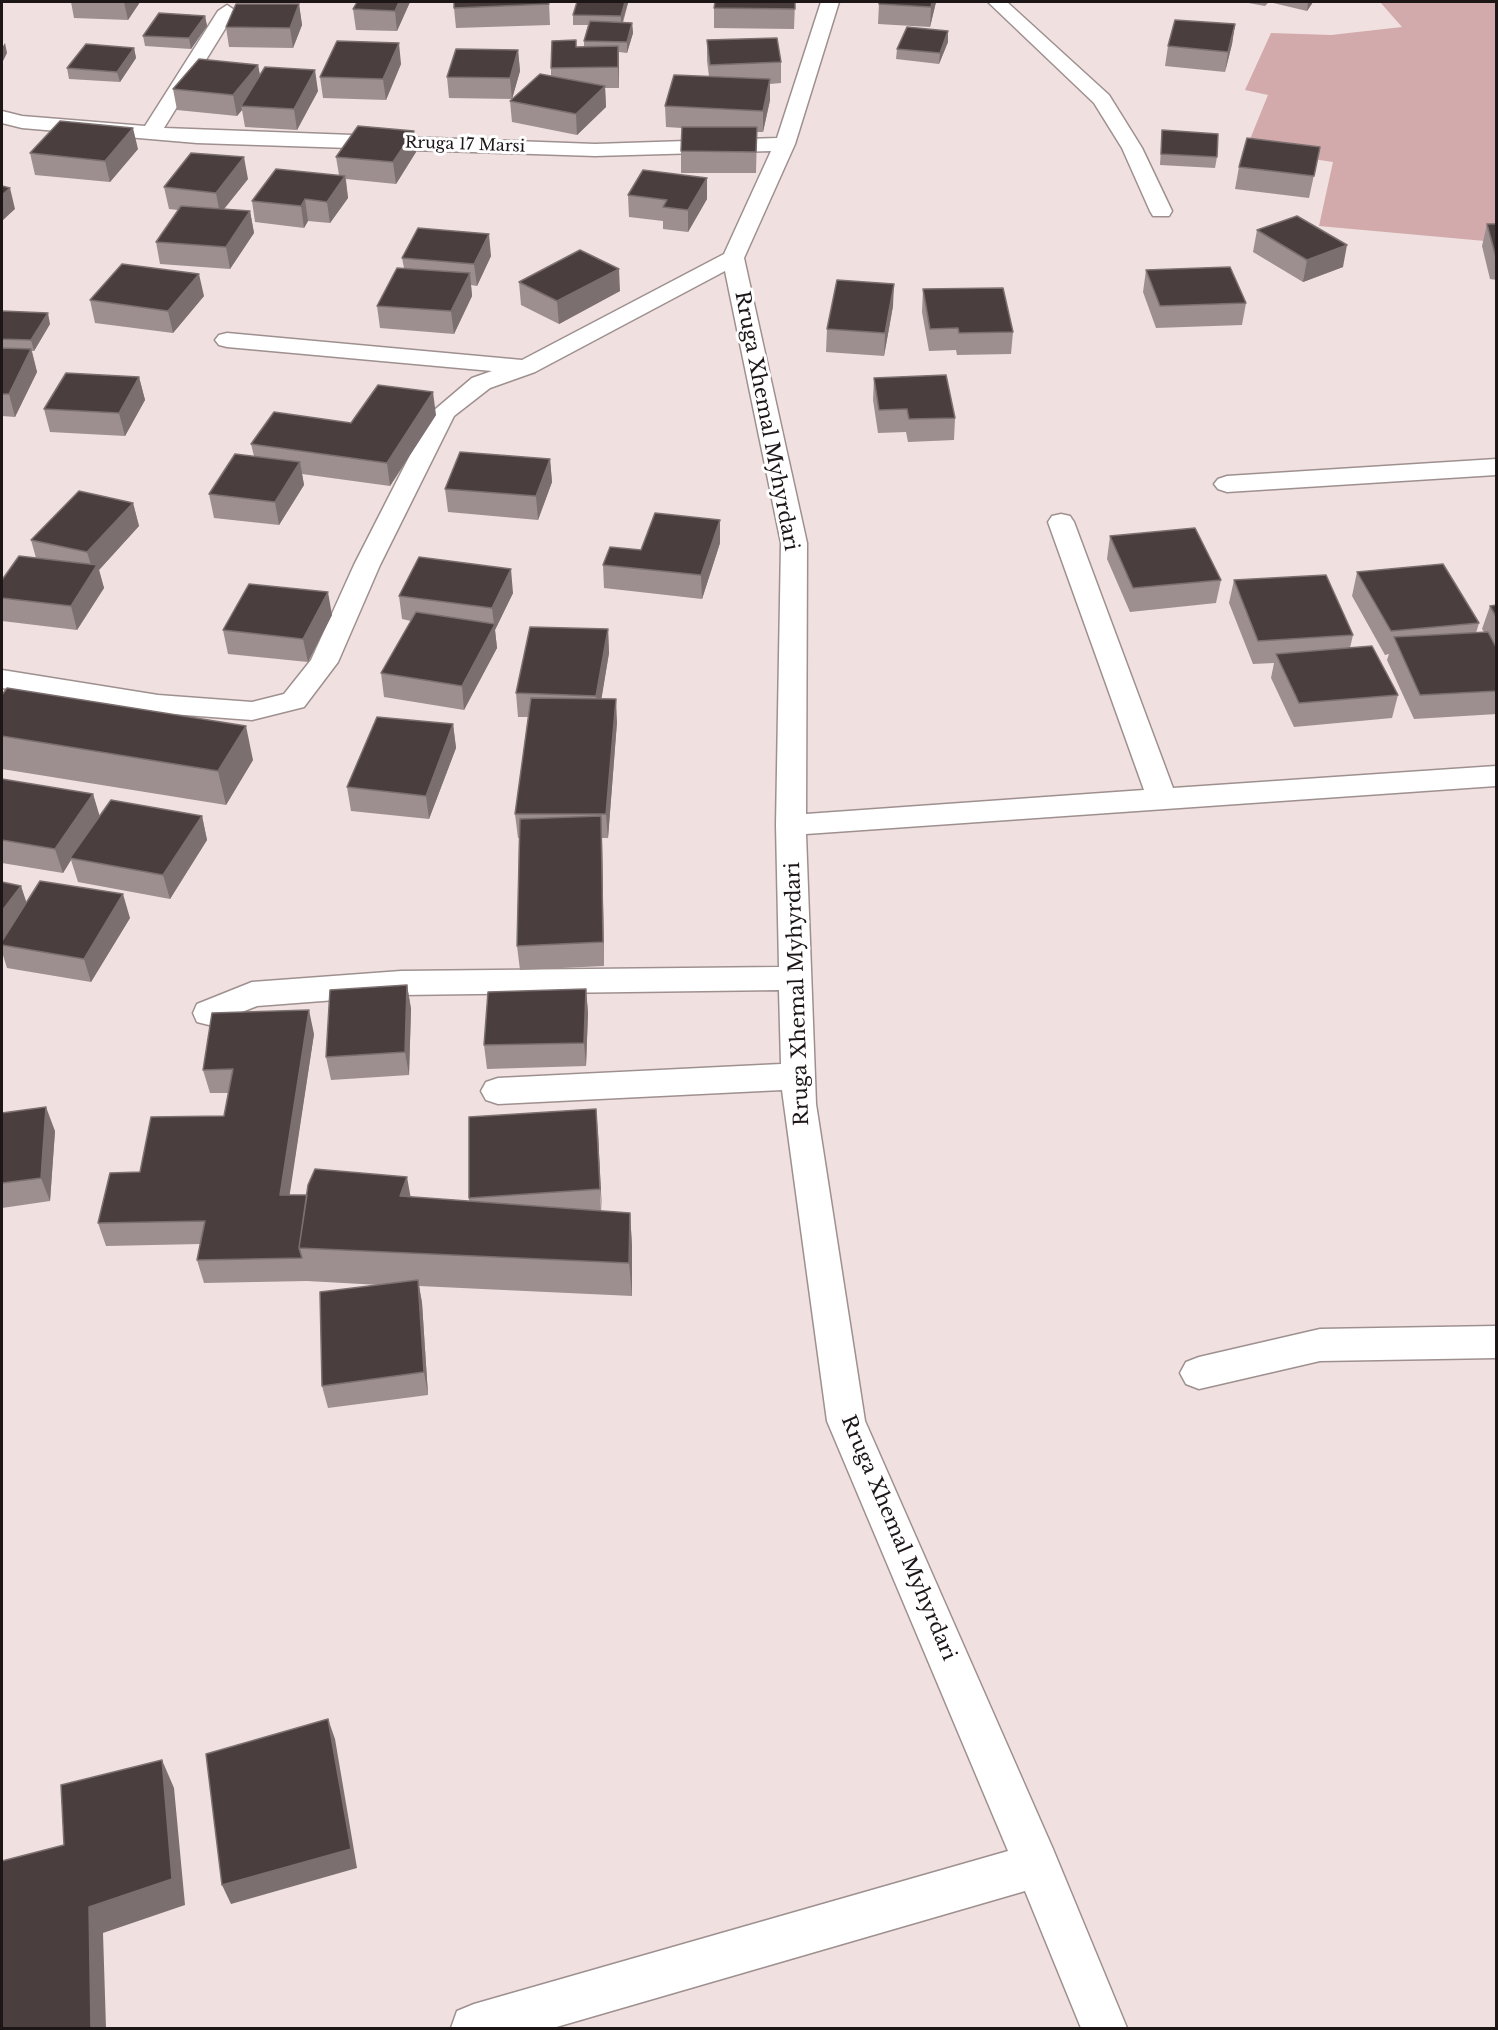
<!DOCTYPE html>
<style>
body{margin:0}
#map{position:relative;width:1498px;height:2030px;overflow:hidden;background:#f0e0e0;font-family:"Libre Baskerville",serif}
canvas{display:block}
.frame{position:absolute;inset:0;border:3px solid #1c1617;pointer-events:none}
</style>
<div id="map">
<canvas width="1498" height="2030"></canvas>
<div class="frame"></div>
</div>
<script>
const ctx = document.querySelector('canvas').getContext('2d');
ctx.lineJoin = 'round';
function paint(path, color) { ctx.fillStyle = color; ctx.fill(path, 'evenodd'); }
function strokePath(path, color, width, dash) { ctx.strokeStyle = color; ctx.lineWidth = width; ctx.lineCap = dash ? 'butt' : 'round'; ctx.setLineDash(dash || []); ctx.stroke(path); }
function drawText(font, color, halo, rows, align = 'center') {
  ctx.font = font + ' "Libre Baskerville",serif'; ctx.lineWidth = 6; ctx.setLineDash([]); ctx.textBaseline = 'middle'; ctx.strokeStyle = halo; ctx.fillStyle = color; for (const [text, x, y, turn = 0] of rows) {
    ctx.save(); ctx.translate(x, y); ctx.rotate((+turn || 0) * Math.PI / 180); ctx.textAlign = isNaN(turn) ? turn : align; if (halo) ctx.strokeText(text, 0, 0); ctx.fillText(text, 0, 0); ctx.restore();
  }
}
paint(new Path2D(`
 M1380 2H1496V242L1319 226 1333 162 1246 149 1268 95 1245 90 1271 33 1331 35 1402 27Z`), '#d2aaab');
const street = new Path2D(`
 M821 2H839L795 144 744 258 807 543 806 814 1144 790 1048 522 1052 516 1061 514 1070 516 1074 522 1173 788 1496 766V786L806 834 816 1104 865 1421 1053 1849 1127 2028H1081L1025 1891 553 2028H451L457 2011 474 2004 1008 1851 827 1421 782 1090 498 1104 486 1100 481 1091 486 1082 498 1078 781 1064 779 990 401 995 257 1006 209 1025 197 1022 193 1013 197 1004 252 982 401 971 779 967 776 825 781 543 725 271 535 372 490 388 454 416 380 565 338 662 304 707 252 720 158 713 2 688V670L158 695 252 702 284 694 311 660 354 565 432 412 472 378 492 371 227 347 219 345 215 340 219 335 227 333 522 360 724 254 771 151 595 156 197 143 22 128 2 123V111L22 116 145 126 218 11 227 5 236 11 164 128 595 144 777 138Z
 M988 2H1007L1109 95 1142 148 1172 211 1169 216H1153L1150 211 1122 148 1094 103Z
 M1496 459V475L1227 492 1218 489 1214 484 1218 479 1227 476Z
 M1496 1326V1358L1320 1361 1199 1389 1186 1384 1180 1373 1186 1362 1199 1357 1320 1329Z`);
strokePath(street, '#9f9090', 3);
paint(street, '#fff');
paint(new Path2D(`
 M71 2H140L128 20 74 18Z
 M357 2H410L397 31 356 30 353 9Z
 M549 2 550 25 456 28 454 8Z
 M795 2 794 29 714 28V8Z
 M936 2 930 27 878 24 879 4Z
 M1243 2H1313L1307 11 1269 2 1265 6Z
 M628 3 623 23H632L633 33 627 53 619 52V88H605L606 107 577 135 512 122 510 101 551 76V68L576 47H584V41L588 25H573V15Z
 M299 4 302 25 293 48 229 47 226 27Z
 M205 16 207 26 191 49 145 46 143 36Z
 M1235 24 1232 44 1225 72 1165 66 1168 46Z
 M948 31V42L939 64 896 59 897 49Z
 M707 40 781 62V83L770 84V100L763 132H757L756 173H681V151L682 128 666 127 665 106 709 76 707 61Z
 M134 48 136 58 120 82 69 79 67 68Z
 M518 50 520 71 512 99 449 98 447 77Z
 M401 64 386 100 323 98 320 77Z
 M258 65 260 76 318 91 297 130 245 127 242 110 237 116 177 110 173 89Z
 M1162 130 1217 157 1215 168 1160 165Z
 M414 131 416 152 396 184 346 179 348 198 330 223 308 221 304 228 255 222 252 201 339 175 336 157Z
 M1320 147 1309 198 1235 189 1239 167Z
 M138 149 110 182 35 175 30 153Z
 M248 179 224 209 250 211 254 233 230 269 160 264 156 242 178 210 169 209 164 187Z
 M628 195 707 199 688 232 663 229V221L629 217Z
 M1487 224H1497V280L1490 279 1482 246Z
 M1257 230 1343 267 1303 282 1253 252Z
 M491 256 477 286 471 285 472 296 454 334 380 328 377 306 404 268 402 258Z
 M1146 270 1246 303 1242 325 1156 328 1143 292Z
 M519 282 620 291 559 324 521 305Z
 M923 289 1013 332 1011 354 957 355 956 350 929 351 922 312Z
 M204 296 173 333 95 323 90 300Z
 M893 306 884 356 826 352 827 329Z
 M2 311 50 324 34 351H32L37 372 15 417 2 416Z
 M139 377 145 400 125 436 50 432 44 409Z
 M874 378 955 418 954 440 908 442 906 432 878 433 873 400Z
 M436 415 390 486 302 474 304 485 279 525 214 518 209 494 254 456 251 444 351 423Z
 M550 459 552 482 538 520 448 512 445 489Z
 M133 503 139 526 99 570 104 588 77 630 2 621V580L36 558 31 540Z
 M720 520V543L702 599 604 588 603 565Z
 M1110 536 1221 580 1216 603 1130 612 1107 559Z
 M1357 572 1479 623 1476 633 1484 632 1482 629 1490 606 1497 605V714L1414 719 1387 660 1389 654 1385 655 1352 596Z
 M1234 580 1353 635 1350 648 1398 695 1392 718 1294 727 1271 678 1274 663 1253 664 1229 603Z
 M513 593 495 630 497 648 464 710 384 697 381 673 411 621 402 619 399 596Z
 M332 615 308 662 228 654 223 630Z
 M608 629 609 653 601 699 617 722 608 838H602L604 966 520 970 517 946 519 838H518L515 814 528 717H518L516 693Z
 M2 695 253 760 226 805 2 769Z
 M453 724 456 748 429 819 351 811 347 787Z
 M2 779 93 794 99 816H202L207 840 170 899 78 882 71 860 63 873 2 863Z
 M2 882 21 886 26 903 130 918 91 982 7 968 2 952Z
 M407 985 411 1009 409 1075 331 1080 326 1057Z
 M586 989 588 1013 586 1066 487 1069 484 1045Z
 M314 1034 289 1195 410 1197 469 1201V1198L598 1132 601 1211 630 1213 632 1246V1296L419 1286 422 1303 428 1395 328 1408 322 1386 380 1285 307 1281 204 1283 197 1260 200 1244 106 1246 98 1223 140 1172 224 1116 228 1093H210L203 1070Z
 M2 1113 55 1131 50 1201 2 1208Z`), '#9d8f8f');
paint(new Path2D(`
 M124 2H140L128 20Z
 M399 2H410L397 31 395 11Z
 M625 2H628V3L621 26V16Z
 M932 2H936L930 27 931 7Z
 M1308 2H1313L1307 11Z
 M299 4 302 25 293 48 290 28Z
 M205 16 207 26 191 49 189 38Z
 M632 23 633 33 627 53V42Z
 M1235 24 1232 44 1225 72 1228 52Z
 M948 31V42L939 64 940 53Z
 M5 43 7 53 2 63V48Z
 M399 43 401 64 386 100 383 79Z
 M618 46 619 67V88L618 67Z
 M134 48 136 58 120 82 117 72Z
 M518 50 520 71 512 99 510 78Z
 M258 65 262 86 241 106 242 110 237 116 233 95Z
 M315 70 318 91 297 130 294 109Z
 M770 79V100L763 132V111Z
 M605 86 606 107 577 135 576 114Z
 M133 128 138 149 110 182 105 161Z
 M414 131 416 152 396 184 393 162Z
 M244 157 248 179 220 214 216 193Z
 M345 176 348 198 330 223 327 202Z
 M707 178V199L688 232V210Z
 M10 188 15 209 2 221V195Z
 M305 199 308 221 304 228 301 206Z
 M250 211 254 233 230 269 226 247Z
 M489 234 491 256 477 286 474 264Z
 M1347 245 1343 267 1303 282 1307 260Z
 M619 269 620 291 559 324 557 301Z
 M470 273 472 296 454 334 451 311Z
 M199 274 204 296 173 333 168 311Z
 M894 284 893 306 884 356 885 333Z
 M48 313 50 324 34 351 31 340Z
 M31 349 37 372 15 417 9 394Z
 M139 377 145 400 125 436 119 413Z
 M433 392 436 415 390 486 387 463Z
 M550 459 552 482 538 520 536 496Z
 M300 462 304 485 279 525 275 502Z
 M133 503 139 526 99 570 104 588 77 630 71 606 93 572 87 552Z
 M720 520V543L702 599 701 575Z
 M511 569 513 593 495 630 497 648 464 710 462 686 494 625 492 608Z
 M328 592 332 615 308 662 303 639Z
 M608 629 609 653 598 720 596 696Z
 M616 699 617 722 608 838 606 814Z
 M453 724 456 748 429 819 426 796Z
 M246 726 253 760 226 805 218 771Z
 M93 794 100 817 70 858 71 860 63 873 55 849Z
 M202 816 207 840 170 899 163 875Z
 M601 816 602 839 604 966 603 942Z
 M21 886 29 910 2 945V911Z
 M123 894 130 918 91 982 84 959Z
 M407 985 411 1009 409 1075 405 1052Z
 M586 989 588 1013 586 1066 584 1043Z
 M309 1010 314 1034 286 1219 280 1195Z
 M46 1107 55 1131 50 1201 41 1178Z
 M596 1109 598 1132 602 1212 600 1189Z
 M407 1177 413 1210 400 1196Z
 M630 1213 632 1246V1296L629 1263Z
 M418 1280 422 1303 428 1395 424 1372Z
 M328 1719 335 1739 357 1868 231 1904 222 1885Z
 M162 1760 174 1788 185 1905 103 1933 106 2028H91L89 1907Z`), '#7c6f6f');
const building = new Path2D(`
 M357 2H399L395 11 353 9Z
 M454 2H548L549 4 454 8Z
 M577 2H625L621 16 573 15Z
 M715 2H795V9L714 8Z
 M879 2H932L931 7 879 4Z
 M236 4H299L290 28 226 27Z
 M159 13 205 16 189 38 143 36Z
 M1175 20 1235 24 1228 52 1168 46Z
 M590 21 632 23 627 42 584 41Z
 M907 27 948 31 940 53 897 49Z
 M777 38 781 62 710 65 707 40Z
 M576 40V47L618 46V67L551 68 552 41Z
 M337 41 399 43 383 79 320 77Z
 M86 44 134 48 117 72 67 68Z
 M456 49 518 50 510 78 447 77Z
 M199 59 258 65 233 95 173 89Z
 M265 67 315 70 294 109 241 106Z
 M540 74 605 86 576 114 510 101Z
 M674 75 770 79 763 111 665 106Z
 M60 121 133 128 105 161 30 153Z
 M358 126 414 131 393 162 336 157Z
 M682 127H757L756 152 681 151Z
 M1162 130 1218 134 1217 157 1161 154Z
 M1247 138 1320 147 1314 176 1239 167Z
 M191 153 244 157 216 193 164 187Z
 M276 169 345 176 327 202 305 199 301 206 252 201Z
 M643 170 707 178 688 210 663 207 667 200 628 195Z
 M2 186 10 188 2 195Z
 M181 206 250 211 226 247 156 242Z
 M1297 216 1347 245 1307 260 1257 230Z
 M1487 224H1497V257H1496Z
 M418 228 489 234 474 264 402 258Z
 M580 250 619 269 557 301 519 282Z
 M122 264 199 274 168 311 90 300Z
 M1230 267 1246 303 1160 306 1146 270Z
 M397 268 470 273 451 311 377 306Z
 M837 280 894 284 885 333 827 329Z
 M1003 288 1013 332 959 333 958 328 930 329 923 289Z
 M2 311 48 313 31 340 2 339Z
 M2 348 31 349 9 394H2Z
 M66 373 139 377 119 413 44 409Z
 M946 375 955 418 909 419 907 409 879 410 874 378Z
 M378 385 433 392 387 463 251 444 274 412 351 423Z
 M460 452 550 459 536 496 445 489Z
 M235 454 300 462 275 502 209 494Z
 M79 491 133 503 87 552 31 540Z
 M655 513 720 520 701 575 603 565 610 547 641 550Z
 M1195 528 1221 580 1133 588 1110 536Z
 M19 556 97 565 71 606 2 598V580Z
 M419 557 511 569 492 608 399 596Z
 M1443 564 1479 623 1391 631 1357 572Z
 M1326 575 1353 635 1258 641 1234 580Z
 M249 584 328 592 303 639 223 630Z
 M1497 605V618L1490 606Z
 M416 612 495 624 462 686 381 673Z
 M530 627 608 629 596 696 516 693Z
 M1488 632 1497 649V691L1420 695 1394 637Z
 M1372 646 1398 695 1299 703 1276 654Z
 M7 688 246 726 218 771 2 736V695Z
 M531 698 616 699 606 814H515Z
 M377 717 453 724 426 796 347 787Z
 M2 779 93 794 55 849 2 840Z
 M111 800 202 816 163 875 70 858Z
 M601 816 603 942 517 946 520 819Z
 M40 881 123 894 84 959 2 945V941Z
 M2 882 21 886 2 911Z
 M407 985 405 1052 326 1057 330 990Z
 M586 989 584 1043 484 1045 488 992Z
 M309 1010 280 1195H307L299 1248 302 1258 197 1260 205 1221 98 1223 110 1173 140 1172 151 1117 224 1116 233 1069 203 1070 212 1013Z
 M46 1107 41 1178 2 1183V1113Z
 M596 1109 600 1189 469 1198V1117Z
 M315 1169 407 1177 400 1196 630 1213 629 1263 299 1248 308 1185Z
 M418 1280 424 1372 322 1386 320 1292Z
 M328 1719 351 1849 222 1885 206 1754Z
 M162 1760 172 1879 89 1907 91 2028H2V1861L64 1845 61 1785Z`);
paint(building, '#4a3e3e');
strokePath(building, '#7c6f6f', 1.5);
drawText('16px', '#1c1617', '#fff', [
 ["Rruga 17 Marsi",465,145,2]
]);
drawText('20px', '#1c1617', '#fff', [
 ["Rruga Xhemal Myhyrdari",766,421,79],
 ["Rruga Xhemal Myhyrdari",798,994,-92],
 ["Rruga Xhemal Myhyrdari",898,1538,67]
]);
</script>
